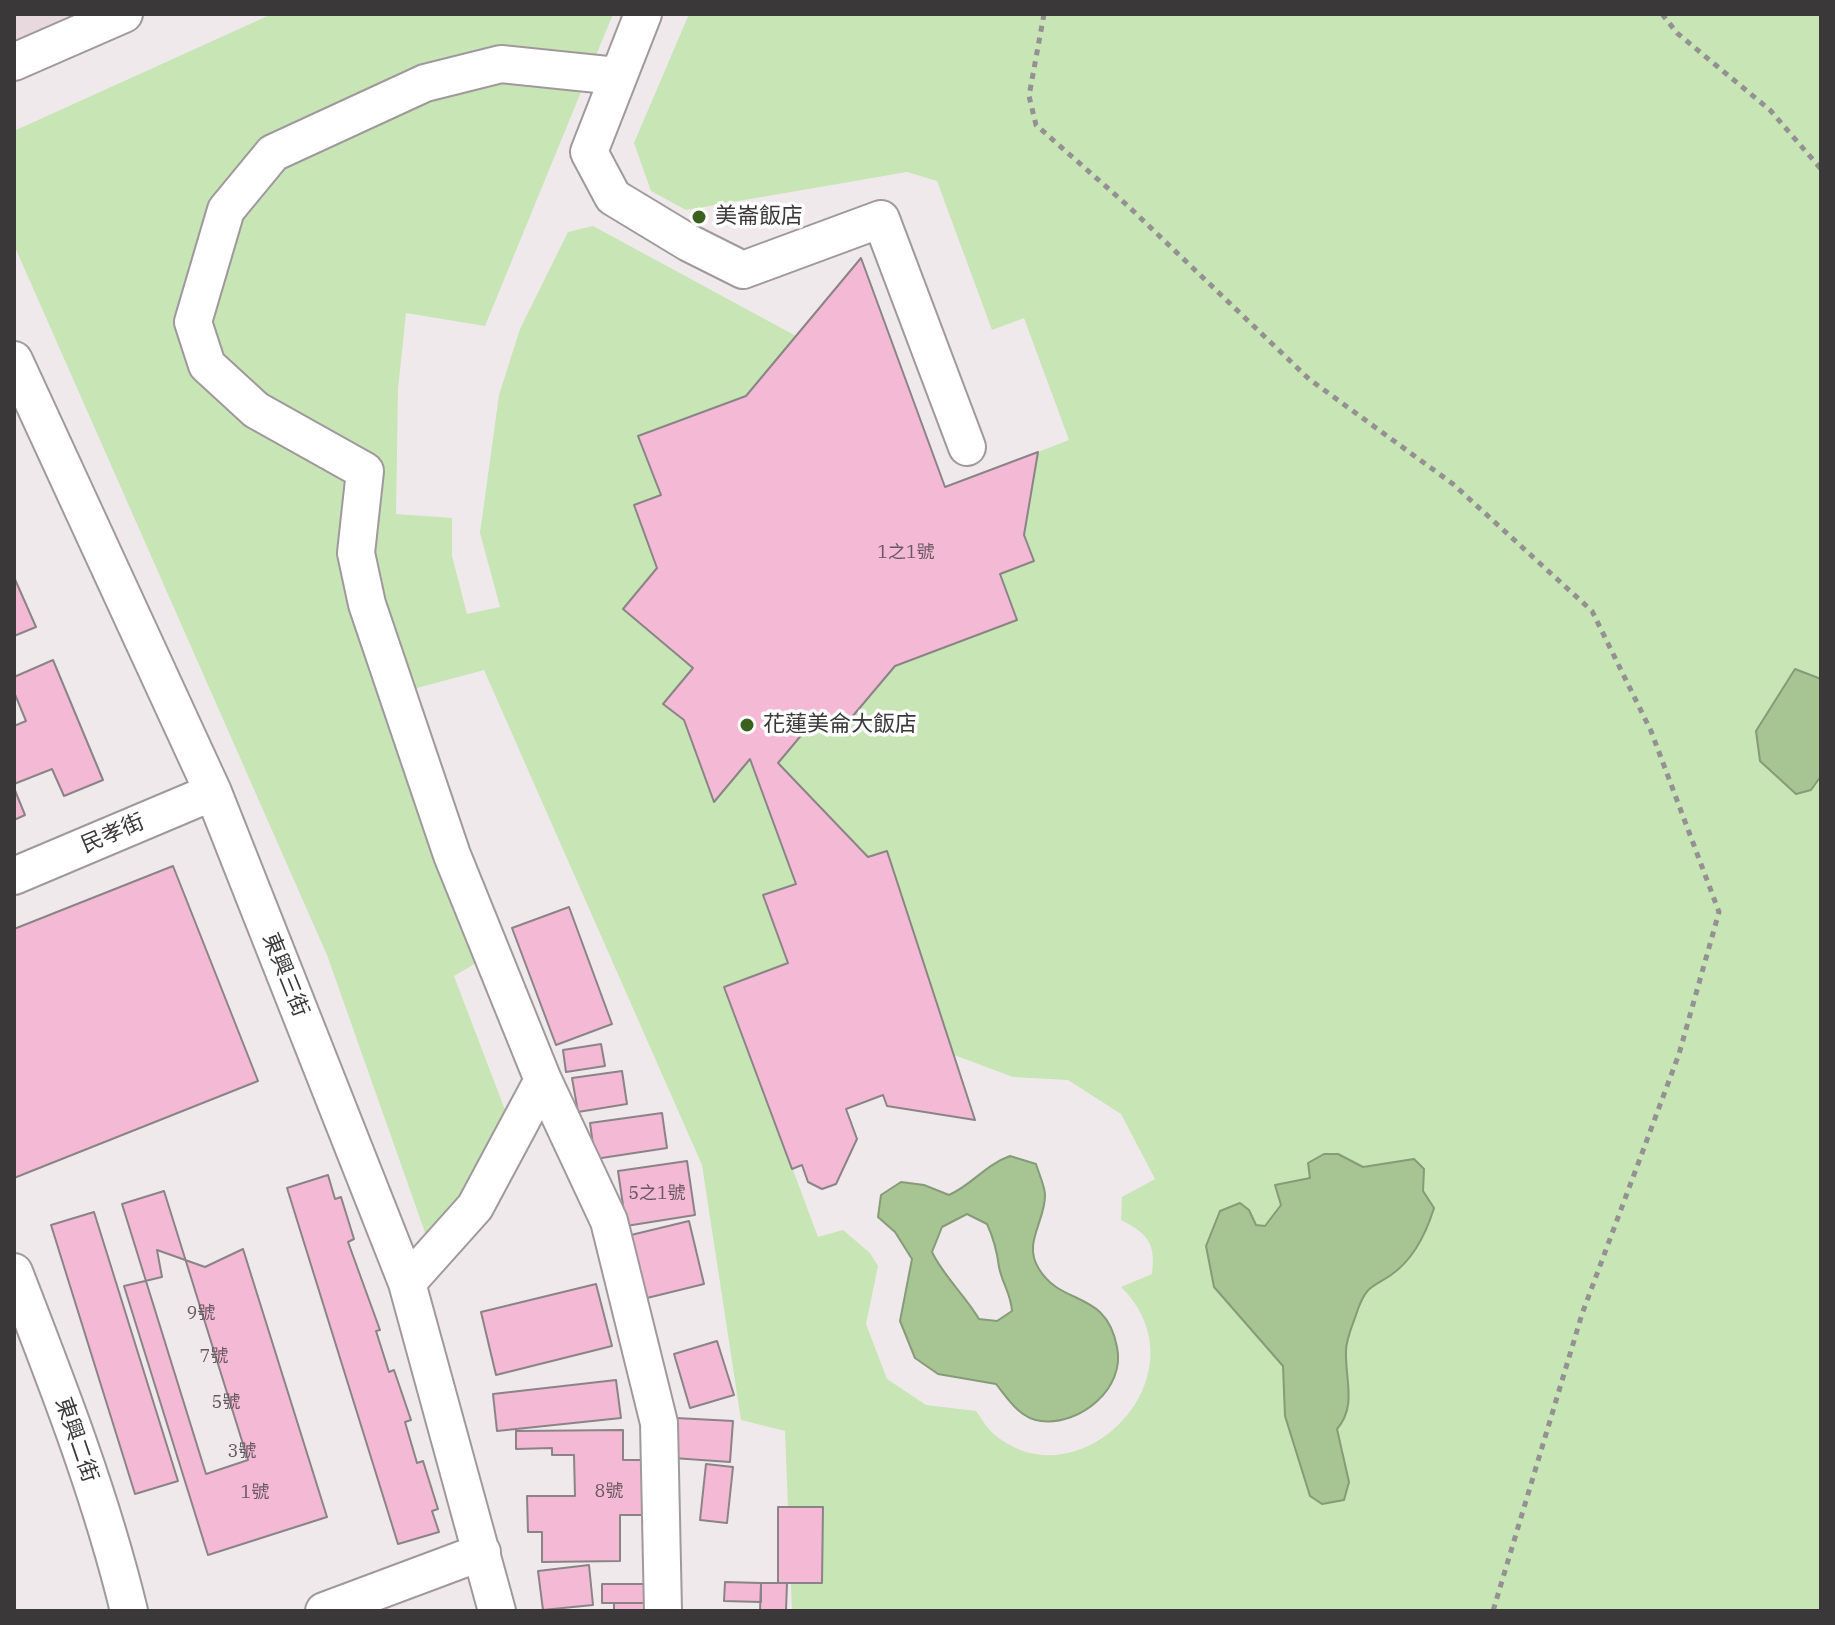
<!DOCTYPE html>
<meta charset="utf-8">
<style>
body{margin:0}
#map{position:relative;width:1835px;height:1625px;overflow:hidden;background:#f0e9ec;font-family:"IBM Plex Serif",serif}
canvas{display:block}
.frame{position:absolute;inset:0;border:16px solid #3a3839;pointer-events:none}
</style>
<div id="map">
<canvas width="1835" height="1625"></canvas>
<div class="frame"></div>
</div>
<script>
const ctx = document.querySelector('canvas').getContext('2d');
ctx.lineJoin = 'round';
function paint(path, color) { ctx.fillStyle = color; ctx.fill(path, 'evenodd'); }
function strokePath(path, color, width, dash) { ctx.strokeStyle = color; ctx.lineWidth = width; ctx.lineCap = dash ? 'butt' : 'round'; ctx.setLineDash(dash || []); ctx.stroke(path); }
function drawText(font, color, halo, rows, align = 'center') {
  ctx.font = font + ' "IBM Plex Serif","Noto Sans TC",serif'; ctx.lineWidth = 7; ctx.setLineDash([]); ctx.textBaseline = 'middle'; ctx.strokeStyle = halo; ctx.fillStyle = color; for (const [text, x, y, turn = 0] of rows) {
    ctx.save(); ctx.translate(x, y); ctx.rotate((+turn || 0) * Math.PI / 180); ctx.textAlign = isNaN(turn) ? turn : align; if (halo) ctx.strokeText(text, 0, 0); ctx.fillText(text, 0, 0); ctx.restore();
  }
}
paint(new Path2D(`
 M14 14H99L14 51Z`), '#e8d9df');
paint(new Path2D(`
 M272 14H613L485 326 406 313 398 389 396 514 452 518V556L467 614 500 607 480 533 499 395 520 329 568 232 593 226 796 336 746 396 639 436 661 495 634 505 657 568 623 609 693 668 664 704 684 720 714 802 750 759 796 884 763 896 788 963 725 988 818 1237 843 1230 870 1253 878 1266 866 1324 887 1379 926 1405 976 1411C982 1419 987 1429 995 1435 1080 1506 1209 1374 1121 1287L1152 1274C1156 1243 1148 1234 1121 1220L1122 1197 1155 1179 1121 1114 1068 1080 1013 1077 954 1055 887 851 868 857 778 763 820 713 895 666 1017 620 1000 574 1034 561 1024 535 1038 452 1069 440 1024 318 992 330 937 181 907 172 686 210 651 191 634 143 689 14H1821V1611H792L785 1431 741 1420 702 1165 484 670 387 696 483 959 454 976 510 1123 478 1182 427 1238 327 955 14 245V131ZM1338 1154 1363 1167 1414 1159 1424 1169 1423 1191 1392 1274 1369 1286C1360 1305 1347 1330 1346 1351 1344 1379 1357 1405 1337 1429L1344 1453 1293 1436 1285 1416 1283 1366 1249 1210 1256 1225 1265 1226 1281 1205Z`), '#c7e5b5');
const water = new Path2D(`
 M1795 669 1821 679V776L1811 790 1796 794 1760 761 1756 731Z
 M1324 1154H1338L1363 1167 1414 1159 1424 1169 1423 1191 1434 1208C1426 1234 1414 1259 1391 1275 1372 1288 1367 1285 1358 1309 1354 1322 1346 1338 1346 1351 1345 1380 1357 1406 1337 1429L1349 1482 1344 1500 1322 1504 1310 1496 1285 1416 1283 1366 1214 1287 1206 1246 1220 1211 1240 1203 1249 1210 1256 1225 1265 1226 1281 1205 1275 1185 1310 1178 1308 1163Z
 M1010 1156 1036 1164C1039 1174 1044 1184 1045 1194 1046 1221 1022 1243 1039 1269 1062 1307 1106 1289 1117 1347 1126 1388 1080 1426 1041 1421 1020 1419 1008 1399 996 1384L938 1374 915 1358 900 1321 912 1259 895 1232 878 1217 881 1195 901 1182 924 1185 949 1195C973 1184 985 1165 1010 1156ZM967 1214 987 1224C994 1239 997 1251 999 1267 1002 1283 1011 1294 1012 1311L997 1321 979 1319C965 1295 944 1277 932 1252L942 1227Z`);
paint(water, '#a6c593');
strokePath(water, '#869b78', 2);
const building = new Path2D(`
 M861 258 945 487 1038 452 1024 535 1034 561 1000 574 1017 620 895 666 841 730 820 713 778 763 868 857 887 851 975 1120 887 1106 883 1095 846 1109 857 1139 836 1184 822 1189 808 1182 802 1165 792 1169 724 987 788 963 763 895 796 884 750 759 714 802 684 720 663 704 693 668 623 609 657 568 634 505 661 495 638 436 746 396Z
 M14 577 36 627 14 636Z
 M53 660 103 780 64 796 52 769 14 784V726L26 721 14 692V677Z
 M14 788 25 815 14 820Z
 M173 866 258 1081 14 1178V929Z
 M569 907 612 1024 556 1045 512 928Z
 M601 1044 605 1066 566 1072 563 1050Z
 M622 1071 627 1104 578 1112 572 1078Z
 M662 1113 667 1148 595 1159 590 1123Z
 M687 1161 695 1215 626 1226 618 1171Z
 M328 1175 335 1199 341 1197 354 1239 348 1242 380 1330 376 1331 389 1372 394 1370 411 1420 405 1422 417 1463 423 1461 438 1509 432 1511 439 1532 398 1544 287 1188Z
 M164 1191 248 1460 206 1474 122 1204Z
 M94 1212 178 1481 135 1494 51 1225Z
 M689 1221 704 1284 647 1298 631 1235Z
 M243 1249 327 1517 208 1555 124 1286 162 1277 157 1250 205 1267Z
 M596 1284 612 1346 496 1375 481 1312Z
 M717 1341 734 1395 690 1408 674 1354Z
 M616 1380 621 1418 497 1431 493 1394Z
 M676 1418 733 1421 730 1462 673 1458Z
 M623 1430V1460H646V1515H620V1561L542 1562V1532H528L527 1496H575L574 1455H552V1448L516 1449V1431Z
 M706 1464 733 1467 727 1523 700 1520Z
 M778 1507H823L822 1583H778Z
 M589 1565 593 1605 543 1610 538 1571Z
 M725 1582 761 1583V1602L724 1601Z
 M761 1583H787L786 1611H760Z
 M602 1584H645V1603H602Z
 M614 1603H645V1611H614Z`);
paint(building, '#f4bad5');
strokePath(building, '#8a8486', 2);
const minor = new Path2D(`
 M643 14 589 152 613 197 689 243 743 270 881 219 967 447
 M14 62 124 14
 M617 76 501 64 425 83 273 153 226 210 193 322 207 365 256 410 365 471 356 553 367 604 452 855 543 1080 609 1221 659 1423 663 1611
 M14 360 213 792 407 1283 497 1611
 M14 876 213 792
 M14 1272C57 1383 101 1495 129 1611
 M407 1283 475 1207 543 1080
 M324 1611 482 1552`);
strokePath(minor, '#a0999c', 40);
strokePath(new Path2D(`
 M1044 14 1029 96 1036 125 1127 205 1309 379 1453 484 1592 611 1651 731 1719 912 1679 1054 1582 1314 1493 1611
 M1662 14 1677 33 1770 110 1821 169`), '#959193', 5, [6, 6]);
strokePath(minor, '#fff', 36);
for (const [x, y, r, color] of [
 [699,217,8,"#3b621c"],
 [747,725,8,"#3b621c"]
]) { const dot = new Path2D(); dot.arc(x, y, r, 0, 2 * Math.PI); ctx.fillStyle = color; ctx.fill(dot); strokePath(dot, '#fff', 3); }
drawText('18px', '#685860', null, [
 ["1之1號",906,553],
 ["5之1號",657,1194],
 ["9號",201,1314],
 ["7號",214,1357],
 ["5號",226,1403],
 ["3號",242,1452],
 ["8號",609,1492],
 ["1號",255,1493]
]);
drawText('22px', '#3a3839', '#fff', [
 ["美崙飯店",715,217],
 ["花蓮美侖大飯店",763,725]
], 'left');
drawText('22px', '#3a3839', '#fff', [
 ["民孝街",113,834,-23],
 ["東興三街",285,975,68],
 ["東興二街",76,1440,71]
]);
</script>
